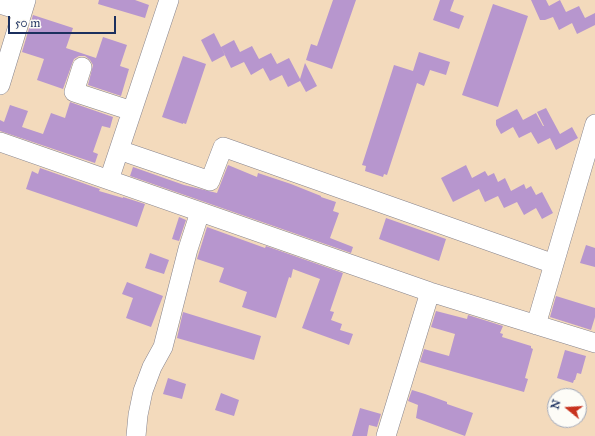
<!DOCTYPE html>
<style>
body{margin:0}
#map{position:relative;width:595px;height:436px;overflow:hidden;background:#f3dabc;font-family:"IM FELL Great Primer",serif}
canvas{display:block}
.north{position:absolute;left:547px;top:388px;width:40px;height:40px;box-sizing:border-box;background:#fdfcf7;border:1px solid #a3aaba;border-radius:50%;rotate:288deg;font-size:11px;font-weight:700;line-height:16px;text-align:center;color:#1b2f5e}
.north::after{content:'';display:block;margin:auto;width:14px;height:18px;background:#c8321e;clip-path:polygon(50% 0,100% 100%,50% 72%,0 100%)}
.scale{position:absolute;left:8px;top:16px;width:108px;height:18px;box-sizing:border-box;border:2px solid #1b2f5e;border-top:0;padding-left:5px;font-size:12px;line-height:14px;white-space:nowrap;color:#1b2f5e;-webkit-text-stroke:3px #fdfcf7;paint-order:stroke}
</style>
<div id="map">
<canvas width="595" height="436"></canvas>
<div class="north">N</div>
<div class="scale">50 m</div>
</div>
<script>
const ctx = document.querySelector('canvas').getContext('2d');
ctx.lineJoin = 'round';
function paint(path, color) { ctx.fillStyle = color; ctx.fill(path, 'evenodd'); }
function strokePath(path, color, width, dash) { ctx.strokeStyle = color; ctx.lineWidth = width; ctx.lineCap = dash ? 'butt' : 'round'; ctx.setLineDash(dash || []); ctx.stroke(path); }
paint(new Path2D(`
 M99 0H135L149 5 145 18 98 4Z
 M333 0H356L332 69 306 60 311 44 317 46Z
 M440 0H454L450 11 464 16 459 29 433 20Z
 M531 0H546L549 6 560 0 566 12 579 6 585 18 595 13V25L577 34 572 23 559 30 553 17 545 20H540Z
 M493 4 528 16 498 107 462 95Z
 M33 15 73 28 66 48 96 58 103 37 127 45 120 66 129 69 121 96 88 85 93 65 90 60 85 56H79L74 59 72 64 63 89 37 80 44 59 22 52Z
 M214 33 225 55 212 62 201 40Z
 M234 40 240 52 252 46 259 59 271 53 277 64 289 58 300 79 305 63 317 86 306 92 300 81 288 87 282 75 270 81 263 68 251 75 244 62 231 68 221 47Z
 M419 52 450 62 446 75 430 70 424 86 417 83 387 175 384 174 383 177 365 171 366 166 362 165 364 159 394 65 413 71Z
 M183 56 206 64 186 124 183 123V124L162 117Z
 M70 102 113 117 110 128 102 126 93 152 98 154 95 163 0 131V120L4 122 10 105 28 111 22 127 43 134 51 113 65 118Z
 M546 108 560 134 572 127 578 138 556 150 550 138 538 144 531 132 519 138 513 127 501 134 496 125V120L517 109 523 120 536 113 543 126H544L537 112Z
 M228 165 257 177 258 173 291 184 321 196V197L336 202 333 211 339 213 330 238 353 247 351 253 130 176 133 167 184 185 217 193Z
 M466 165 472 178 485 171 488 176 494 173 498 182 505 178 511 191 524 184 526 189 531 186 536 195 542 192 553 213 542 219 536 208 524 215 517 202 504 208 498 196 485 202 479 189 453 202 441 178Z
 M40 168 94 187 100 189 99 191 123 198V197L145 204 137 227 26 189 32 171 38 174Z
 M179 217 186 220 179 241 172 239Z
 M386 218 446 239 439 261 379 239Z
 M207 227 265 248 266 246 343 273 330 311 334 312 331 320 342 324 340 330 353 334 349 345 302 328 320 279 293 269 291 278 289 277 276 318 242 307 247 292 219 282 224 268 197 259Z
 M586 245 595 248V267L580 263Z
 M150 253 169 260 164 274 145 268Z
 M127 282 163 296 151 327 126 318 133 298 122 294Z
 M556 296 595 308V317L591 330 550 317Z
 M436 311 467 319 468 315 503 326 500 333 503 334 502 337 531 346V348L533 349 525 378 528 379 524 392 420 362 424 349 449 356 455 334 431 327Z
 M183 312 261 336 254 360 177 338Z
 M565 350 586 356 581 374 577 373 575 380H574L573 383 557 378Z
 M168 378 186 384 182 399 163 394Z
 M412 390 425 394 447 402V404L473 413 465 436 416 418 418 405 408 401Z
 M221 393 239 400 234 416 215 410Z
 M360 408 381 414 377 427 369 425 367 436H352Z`), '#b796ce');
const minor = new Path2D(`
 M0 4 22 11
 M82 67 74 92 132 111
 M0 85 26 0
 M0 142 430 292 595 343
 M119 150 210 181 223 147 554 264
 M109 180 169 0
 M536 325 595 124
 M136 436 138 415 143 391 152 367 163 347 188 249 200 212
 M386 436 430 292`);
strokePath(minor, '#87848d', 20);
strokePath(minor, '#fff', 19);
</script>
